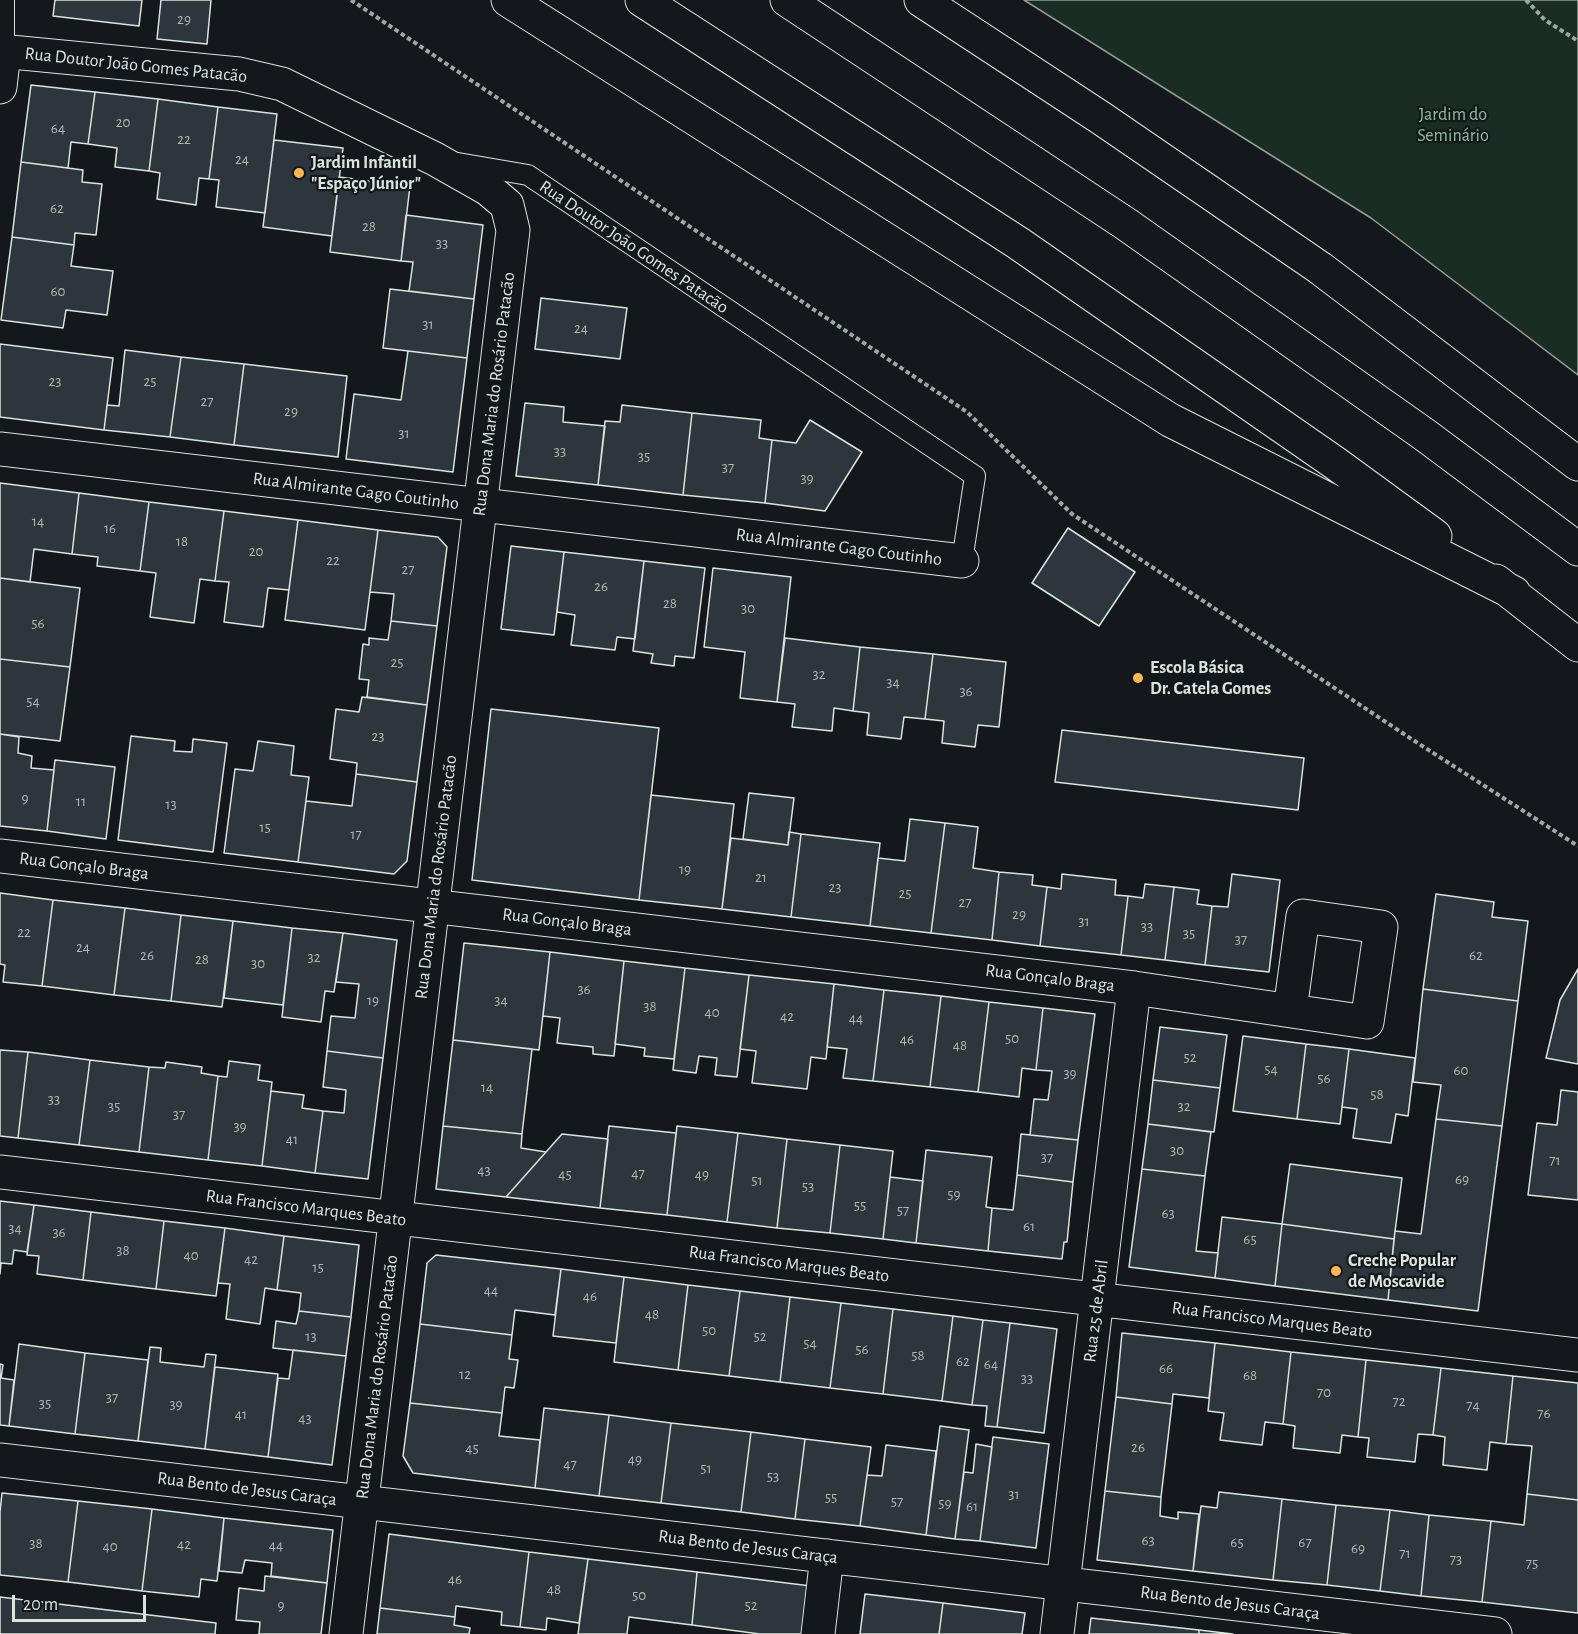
<!DOCTYPE html>
<meta charset="utf-8">
<style>
body{margin:0}
#map{position:relative;width:1578px;height:1634px;overflow:hidden;background:#14181c;font-family:"Alegreya Sans",sans-serif}
canvas{display:block}
.scale{position:absolute;left:12px;top:1595px;width:134px;height:27px;box-sizing:border-box;border:3px solid #d8e6dc;border-top:0;padding-left:8px;font-size:18px;line-height:21px;white-space:nowrap;color:#d8e6dc;-webkit-text-stroke:4px #14181c;paint-order:stroke}
</style>
<div id="map">
<canvas width="1578" height="1634"></canvas>
<div class="scale">20 m</div>
</div>
<script>
const ctx = document.querySelector('canvas').getContext('2d');
ctx.lineJoin = 'round';
function paint(path, color) { ctx.fillStyle = color; ctx.fill(path, 'evenodd'); }
function strokePath(path, color, width, dash) { ctx.strokeStyle = color; ctx.lineWidth = width; ctx.lineCap = dash ? 'butt' : 'round'; ctx.setLineDash(dash || []); ctx.stroke(path); }
function drawText(font, color, halo, rows, align = 'center') {
  ctx.font = font + ' "Alegreya Sans",sans-serif'; ctx.lineWidth = 4.5; ctx.setLineDash([]); ctx.textBaseline = 'middle'; ctx.strokeStyle = halo; ctx.fillStyle = color; for (const [text, x, y, turn = 0] of rows) {
    ctx.save(); ctx.translate(x, y); ctx.rotate((+turn || 0) * Math.PI / 180); ctx.textAlign = isNaN(turn) ? turn : align; if (halo) ctx.strokeText(text, 0, 0); ctx.fillText(text, 0, 0); ctx.restore();
  }
}
const green = new Path2D(`
 M1024 0H1578V375L1371 218Z`);
paint(green, '#1a2d24');
strokePath(green, '#939e99', 1.5);
const building = new Path2D(`
 M55 0H142L139 26 53 16Z
 M161 0H211L207 44 157 39Z
 M31 85 95 92 88 144 71 142 68 168 21 162Z
 M95 92 158 99 149 171 115 167 117 148 88 144Z
 M158 99 218 107 209 179 199 178 196 205 157 199 160 173 149 171Z
 M218 107 277 114 265 213 216 207 219 180 209 179Z
 M274 140 343 148 332 236 263 227Z
 M21 162 83 170 82 182 102 184 96 235 75 233 74 245 12 237Z
 M339 177 410 186 401 261 330 252Z
 M406 215 483 225 474 299 409 291 413 262 401 261Z
 M12 237 74 245 71 266 113 271 107 315 66 310 63 328 1 320Z
 M390 289 474 299 467 358 383 348Z
 M541 298 627 308 620 359 535 349Z
 M0 344 113 358 104 430 0 417Z
 M125 350 181 357 170 437 104 430 107 405 119 406Z
 M408 351 467 358 453 472 346 459 354 394 401 400Z
 M181 357 244 364 234 445 170 437Z
 M244 364 347 376 338 457 234 445Z
 M525 403 564 407 563 422 605 426 598 485 516 476Z
 M622 405 692 413 683 495 598 485 605 421 620 422Z
 M692 413 761 420 759 438 772 440 765 503 683 495Z
 M810 420 862 452 825 511 765 503 772 440 796 443Z
 M0 483 79 493 72 554 34 549 30 582 0 578Z
 M79 493 149 502 140 571 97 566 98 557 72 554Z
 M149 502 224 511 215 581 200 579 194 623 150 617 156 573 140 571Z
 M224 511 298 520 289 590 268 588 263 627 224 622 229 582 215 581Z
 M298 520 378 530 365 630 285 620Z
 M1068 528 1135 572 1099 626 1032 583Z
 M378 530 438 537 447 547 437 626 391 621 394 594 370 592Z
 M511 546 564 552 554 635 501 629Z
 M564 552 644 561 635 639 617 637 615 650 571 645 575 615 557 612Z
 M644 561 705 568 694 658 675 656 674 666 651 663 653 654 633 651Z
 M713 568 791 577 777 702 740 698 745 652 704 647Z
 M0 578 80 588 70 667 0 659Z
 M391 621 437 626 427 705 367 697 369 680 359 679 363 644 369 645V638L388 640Z
 M785 638 860 647 853 711 834 708 832 731 792 727 795 704 777 702Z
 M860 647 933 654 925 719 904 717 901 739 867 735 869 713 853 711Z
 M933 654 1006 662 999 727 978 725 975 747 942 743 944 721 925 719Z
 M0 659 70 667 60 741 0 734Z
 M362 697 427 705 417 782 356 774 357 763 330 759 336 709 359 712Z
 M491 709 659 728 639 900 472 880Z
 M1062 730 1304 758 1298 810 1055 782Z
 M0 734 19 737 18 753 32 756 31 768 54 770 47 831 0 826Z
 M131 736 175 741 174 751 192 752 193 739 227 743 213 852 118 840Z
 M258 741 294 746 291 775 309 777 298 862 224 853 235 769 253 771Z
 M55 760 115 767 106 839 47 831Z
 M356 774 417 782 407 861 394 874 298 862 306 801 352 806Z
 M749 793 794 798 788 845 743 839Z
 M651 795 734 804 722 909 639 900Z
 M910 819 945 823 931 933 870 926 878 858 905 861Z
 M945 823 978 827 973 868 999 872 992 940 931 933Z
 M789 832 801 834 791 917 722 909 731 838 788 845Z
 M801 834 880 843 870 926 791 917Z
 M999 872 1033 875 1032 885 1047 887 1040 946 992 940Z
 M1062 874 1116 880 1115 895 1128 896 1121 955 1040 946 1047 887 1061 889Z
 M1232 874 1280 880 1269 972 1205 965 1212 906 1228 907Z
 M1145 884 1174 887 1165 960 1121 955 1128 896 1143 898Z
 M1174 887 1199 890 1197 904 1212 906 1205 965 1165 960Z
 M0 893 53 900 42 986 3 982 5 965 0 964Z
 M1436 894 1494 902 1492 917 1528 921 1518 1001 1423 989Z
 M53 900 125 908 114 995 42 986Z
 M125 908 181 915 171 1001 114 995Z
 M181 915 233 921 222 1007 171 1001Z
 M233 921 292 928 283 1005 224 998Z
 M292 928 343 933 334 992 325 991 321 1022 282 1017Z
 M343 933 397 940 383 1058 327 1051 331 1016 355 1018 359 984 336 982Z
 M464 943 550 952 539 1050 453 1040Z
 M550 952 624 961 614 1056 593 1054V1047L557 1043 560 1018 543 1016Z
 M624 961 685 968 674 1059 644 1056 645 1048 615 1044Z
 M685 968 749 975 737 1077 715 1075 717 1058 699 1056 696 1073 673 1070Z
 M1578 969V1064L1546 1058 1560 1000Z
 M749 975 834 984 826 1059 811 1057 807 1089 752 1083 756 1051 740 1049Z
 M834 984 884 990 873 1081 843 1078 847 1049 827 1047Z
 M1423 989 1518 1001 1502 1126 1436 1119 1441 1085 1413 1082Z
 M884 990 941 996 930 1087 873 1081Z
 M941 996 989 1002 978 1092 930 1087Z
 M989 1002 1043 1008 1036 1070 1022 1068 1019 1097 978 1092Z
 M1043 1008 1095 1014 1078 1140 1030 1135 1034 1099 1048 1100 1052 1071 1036 1070Z
 M1160 1027 1227 1035 1220 1088 1153 1080Z
 M1243 1036 1306 1044 1297 1119 1233 1111Z
 M453 1040 532 1049 522 1134 443 1126Z
 M1306 1044 1349 1049 1340 1124 1297 1119Z
 M1349 1049 1415 1058 1408 1116 1396 1114 1391 1143 1353 1138 1357 1109 1342 1107Z
 M0 1050 28 1052 18 1138 0 1136Z
 M327 1051 383 1058 368 1179 315 1173 323 1111 344 1113 346 1090 323 1087Z
 M28 1052 90 1060 79 1145 18 1138Z
 M90 1060 149 1067 139 1152 79 1145Z
 M229 1061 260 1065 258 1080 272 1082 262 1166 208 1160 218 1076 227 1077Z
 M166 1062 202 1067 201 1073 218 1076 208 1160 139 1152 149 1067 165 1068Z
 M1153 1080 1220 1088 1214 1132 1148 1124Z
 M1561 1090 1578 1092V1200L1528 1195 1537 1123 1557 1125Z
 M271 1091 304 1095 302 1108 323 1111 315 1173 262 1166Z
 M1436 1119 1502 1126 1478 1311 1388 1300 1395 1231 1421 1234Z
 M1148 1124 1211 1132 1205 1176 1142 1169Z
 M443 1126 522 1134 521 1148 546 1152 506 1197 436 1189Z
 M609 1126 676 1133 667 1215 600 1208Z
 M677 1126 738 1133 727 1222 667 1215Z
 M738 1133 787 1139 777 1228 727 1222Z
 M562 1134 608 1139 600 1208 506 1197Z
 M1021 1134 1078 1140 1073 1182 1017 1175Z
 M787 1139 840 1145 830 1233 777 1228Z
 M840 1145 893 1151 883 1239 830 1233Z
 M926 1150 992 1157 986 1207 992 1208 988 1251 916 1243Z
 M1290 1164 1402 1178 1394 1239 1282 1224Z
 M1142 1169 1205 1176 1196 1251 1218 1253 1215 1278 1129 1267Z
 M1017 1175 1073 1182 1067 1242H1064L1062 1259 988 1251 992 1208 1013 1210Z
 M890 1177 923 1181 916 1243 883 1239Z
 M0 1201 34 1205 27 1252 14 1250 12 1264 1 1263 0 1274Z
 M34 1205 91 1212 83 1280 37 1274 39 1256 27 1255Z
 M91 1212 164 1221 156 1289 83 1280Z
 M1222 1217 1282 1224 1275 1286 1215 1278Z
 M164 1221 225 1228 216 1296 156 1289Z
 M1282 1224 1394 1239 1388 1300 1275 1286Z
 M225 1228 284 1236 277 1290 265 1288 260 1324 226 1319 230 1284 218 1283Z
 M284 1236 359 1245 351 1317 299 1311 301 1293 277 1290Z
 M436 1255 561 1269 555 1315 515 1310 512 1335 420 1324 427 1263Z
 M561 1269 624 1277 616 1343 553 1336Z
 M624 1277 688 1285 678 1370 614 1362Z
 M688 1285 740 1291 729 1376 678 1370Z
 M740 1291 790 1297 780 1382 729 1376Z
 M790 1297 841 1303 830 1388 780 1382Z
 M841 1303 893 1309 883 1394 830 1388Z
 M893 1309 953 1316 942 1401 883 1394Z
 M299 1311 351 1317 346 1356 273 1348 276 1321 296 1324Z
 M953 1316 983 1320 972 1405 942 1401Z
 M983 1320 1010 1323 997 1427 985 1426 987 1406 972 1405Z
 M1010 1323 1057 1329 1044 1433 997 1427Z
 M420 1324 512 1335 509 1359 518 1360 514 1388 505 1387 502 1413 410 1403Z
 M1122 1333 1215 1343 1209 1398 1173 1394 1172 1404 1116 1397Z
 M1215 1343 1291 1352 1283 1424 1265 1422 1262 1445 1220 1440 1224 1413 1208 1411Z
 M19 1344 85 1353 75 1434 9 1426Z
 M150 1347 161 1348 160 1362 204 1367 206 1354 216 1355 205 1449 138 1441Z
 M293 1350 346 1356 332 1465 268 1457 278 1378 289 1379Z
 M1291 1352 1366 1360 1358 1437 1342 1435 1340 1453 1293 1448 1295 1426 1283 1424Z
 M85 1353 148 1360 138 1441 75 1434Z
 M1366 1360 1441 1368 1433 1435 1418 1434 1415 1462 1367 1457 1369 1438 1358 1437Z
 M0 1364 3 1365 1 1378 14 1380 9 1426 0 1425Z
 M215 1367 278 1374 268 1457 205 1449Z
 M1441 1368 1513 1376 1506 1444 1490 1442 1487 1470 1443 1465 1445 1437 1433 1435Z
 M1513 1376 1578 1383V1500L1527 1494 1532 1446 1506 1444Z
 M1116 1397 1172 1404 1161 1497 1105 1491Z
 M410 1403 502 1413 499 1436 540 1440 535 1488 413 1473 403 1456Z
 M544 1408 609 1415 599 1496 535 1488Z
 M609 1415 671 1423 661 1503 599 1496Z
 M671 1423 751 1432 741 1512 661 1503Z
 M940 1426 969 1430 955 1539 926 1535Z
 M751 1432 805 1439 795 1519 741 1512Z
 M993 1437 1049 1444 1036 1548 980 1541Z
 M805 1439 871 1447 860 1526 795 1519Z
 M976 1444 992 1447 980 1541 955 1539 964 1472 973 1473Z
 M886 1445 936 1451 926 1535 860 1526 867 1475 882 1476Z
 M1105 1491 1161 1497 1160 1516 1178 1519V1512L1199 1514 1193 1571 1097 1560Z
 M1219 1492 1282 1499 1273 1580 1193 1571 1201 1506 1217 1508Z
 M2 1493 78 1501 68 1582 0 1575V1512Z
 M1527 1494 1578 1500V1613L1482 1602 1491 1521 1524 1525Z
 M1282 1499 1336 1505 1327 1585 1273 1580Z
 M78 1501 152 1509 142 1591 68 1582Z
 M1336 1505 1390 1510 1380 1591 1327 1585Z
 M152 1509 224 1518 217 1581 201 1579 199 1597 142 1591Z
 M1390 1510 1429 1515 1421 1596 1380 1591Z
 M1429 1515 1491 1521 1482 1602 1421 1596Z
 M224 1518 333 1530 327 1583 271 1576 272 1563 245 1560 242 1573 219 1571Z
 M389 1534 529 1552 520 1627 501 1625 502 1612 456 1606 455 1617 380 1608Z
 M529 1552 588 1559 579 1623 547 1618 546 1630 520 1627Z
 M588 1559 697 1572 692 1625 629 1617 627 1634H578Z
 M697 1572 811 1586 805 1634H760L692 1625Z
 M265 1576 327 1583 321 1634H259L260 1622 236 1620 239 1588 264 1591Z
 M865 1594 943 1603 939 1634H860Z
 M0 1597 216 1623 215 1634H0Z
 M943 1603 1025 1613 1022 1634H939Z
 M380 1608 455 1617 454 1625 470 1628 469 1634H377Z
 M1091 1618 1199 1630V1634H1089Z
 M1199 1630 1233 1634H1199Z`);
paint(building, '#2c363c');
strokePath(building, '#d8e6dc', 1.5);
const lane = new Path2D(`
 M4 52V0
 M458 163 528 175 975 476 962 561`);
const street = new Path2D(`
 M0 51 239 74 282 84 435 159 488 189 507 205 513 230 346 1634
 M0 87 4 52
 M0 449 962 561
 M0 856 1134 988 1367 1022 1381 927 1303 916 1290 1010
 M0 1172 1578 1355
 M0 1460 1495 1634
 M818 1634 827 1556
 M1057 1634 1134 988`);
const highway = new Path2D(`
 M508 0 1170 420 1514 593
 M642 0 1018 243 1335 463 1435 536
 M787 0 1126 224 1425 435 1578 549
 M921 0 1101 118 1320 268 1578 464
 M1496 581 1578 645`);
strokePath(lane, '#d8e6dc', 22);
strokePath(street, '#d8e6dc', 35);
strokePath(highway, '#d8e6dc', 35);
strokePath(new Path2D(`
 M351 0 967 412 1072 514 1413 740 1578 846
 M1526 0 1545 20 1578 41`), '#9da8a2', 4, [4.5, 3]);
strokePath(lane, '#14181c', 20);
strokePath(street, '#14181c', 33);
strokePath(highway, '#14181c', 33);
for (const [x, y, r, color] of [
 [299,173,6,"#ffb74d"],
 [1138,678,6,"#ffb74d"],
 [1336,1271,6,"#ffb74d"]
]) { const dot = new Path2D(); dot.arc(x, y, r, 0, 2 * Math.PI); ctx.fillStyle = color; ctx.fill(dot); strokePath(dot, '#14181c', 2); }
drawText('15px', '#adbab4', null, [
 ["29",184,19],
 ["20",123,122],
 ["64",58,128],
 ["22",184,139],
 ["24",242,159],
 ["62",57,208],
 ["28",369,226],
 ["33",442,243],
 ["60",58,291],
 ["31",428,324],
 ["24",581,328],
 ["23",55,381],
 ["25",150,381],
 ["27",207,401],
 ["29",291,411],
 ["31",404,433],
 ["33",560,451],
 ["35",644,456],
 ["37",728,467],
 ["39",807,478],
 ["14",38,521],
 ["16",110,528],
 ["18",182,541],
 ["20",256,551],
 ["22",333,560],
 ["27",408,569],
 ["26",601,586],
 ["28",670,603],
 ["30",748,608],
 ["56",38,623],
 ["25",397,662],
 ["32",819,674],
 ["34",893,682],
 ["36",966,691],
 ["54",33,701],
 ["23",378,736],
 ["9",25,798],
 ["11",81,801],
 ["13",171,804],
 ["15",265,827],
 ["17",356,834],
 ["19",685,869],
 ["21",761,877],
 ["23",835,887],
 ["25",905,893],
 ["27",965,902],
 ["29",1019,914],
 ["31",1084,921],
 ["33",1147,926],
 ["22",24,932],
 ["35",1189,933],
 ["37",1241,939],
 ["24",83,947],
 ["26",147,955],
 ["62",1476,955],
 ["32",314,957],
 ["28",202,959],
 ["30",258,963],
 ["36",584,989],
 ["19",373,1000],
 ["34",501,1000],
 ["38",650,1006],
 ["40",712,1012],
 ["42",787,1016],
 ["44",856,1018],
 ["50",1012,1038],
 ["46",907,1039],
 ["48",960,1045],
 ["52",1190,1057],
 ["54",1271,1069],
 ["60",1461,1070],
 ["39",1070,1073],
 ["56",1324,1078],
 ["14",487,1087],
 ["58",1377,1094],
 ["33",54,1099],
 ["35",114,1106],
 ["32",1184,1106],
 ["37",179,1114],
 ["39",240,1126],
 ["41",292,1139],
 ["30",1177,1150],
 ["37",1047,1157],
 ["71",1555,1160],
 ["43",484,1170],
 ["47",638,1173],
 ["45",565,1174],
 ["49",702,1174],
 ["69",1462,1179],
 ["51",757,1180],
 ["53",808,1186],
 ["59",954,1194],
 ["55",860,1205],
 ["57",903,1210],
 ["63",1168,1213],
 ["61",1029,1226],
 ["34",15,1228],
 ["36",59,1232],
 ["65",1250,1239],
 ["38",123,1250],
 ["40",191,1255],
 ["42",251,1259],
 ["15",318,1267],
 ["44",491,1290],
 ["46",590,1296],
 ["48",652,1314],
 ["50",709,1330],
 ["13",311,1336],
 ["52",760,1336],
 ["54",810,1343],
 ["56",862,1349],
 ["58",918,1355],
 ["62",963,1361],
 ["64",991,1364],
 ["66",1166,1368],
 ["12",465,1374],
 ["68",1250,1375],
 ["33",1027,1378],
 ["70",1324,1392],
 ["37",112,1397],
 ["72",1399,1401],
 ["35",45,1403],
 ["39",176,1404],
 ["74",1473,1405],
 ["76",1544,1413],
 ["41",241,1414],
 ["43",305,1418],
 ["26",1138,1447],
 ["45",472,1448],
 ["49",635,1459],
 ["47",570,1464],
 ["51",706,1468],
 ["53",773,1476],
 ["31",1014,1494],
 ["55",831,1497],
 ["57",897,1501],
 ["59",945,1503],
 ["61",972,1506],
 ["63",1148,1540],
 ["65",1237,1542],
 ["67",1305,1542],
 ["38",36,1543],
 ["42",184,1544],
 ["44",276,1545],
 ["40",110,1546],
 ["69",1358,1548],
 ["71",1405,1553],
 ["73",1456,1559],
 ["75",1532,1563],
 ["46",455,1579],
 ["48",554,1589],
 ["50",639,1595],
 ["9",281,1605],
 ["52",751,1605]
]);
drawText('18px', '#d8e6dc', '#14181c', [
 ["Rua Doutor João Gomes Patacão",136,65,6],
 ["Rua Doutor João Gomes Patacão",634,247,34],
 ["Rua Dona Maria do Rosário Patacão",494,394,-83],
 ["Rua Almirante Gago Coutinho",356,491,7],
 ["Rua Almirante Gago Coutinho",839,547,7],
 ["Rua Gonçalo Braga",84,866,7],
 ["Rua Dona Maria do Rosário Patacão",436,877,-83],
 ["Rua Gonçalo Braga",567,922,7],
 ["Rua Gonçalo Braga",1050,978,7],
 ["Rua Francisco Marques Beato",306,1208,7],
 ["Rua Francisco Marques Beato",789,1264,7],
 ["Rua 25 de Abril",1096,1311,-83],
 ["Rua Francisco Marques Beato",1272,1320,7],
 ["Rua Dona Maria do Rosário Patacão",377,1377,-83],
 ["Rua Bento de Jesus Caraça",247,1489,7],
 ["Rua Bento de Jesus Caraça",748,1547,7],
 ["Rua Bento de Jesus Caraça",1230,1603,7]
]);
drawText('18px', '#8ac095', '#14181c', [
 ["Jardim do",1453,115],
 ["Seminário",1453,136]
]);
drawText('bold 18px', '#d8e6dc', '#14181c', [
 ["Jardim Infantil",311,163],
 ["\"Espaço Júnior\"",311,184],
 ["Escola Básica",1150,668],
 ["Dr. Catela Gomes",1150,689],
 ["Creche Popular",1348,1261],
 ["de Moscavide",1348,1282]
], 'left');
</script>
